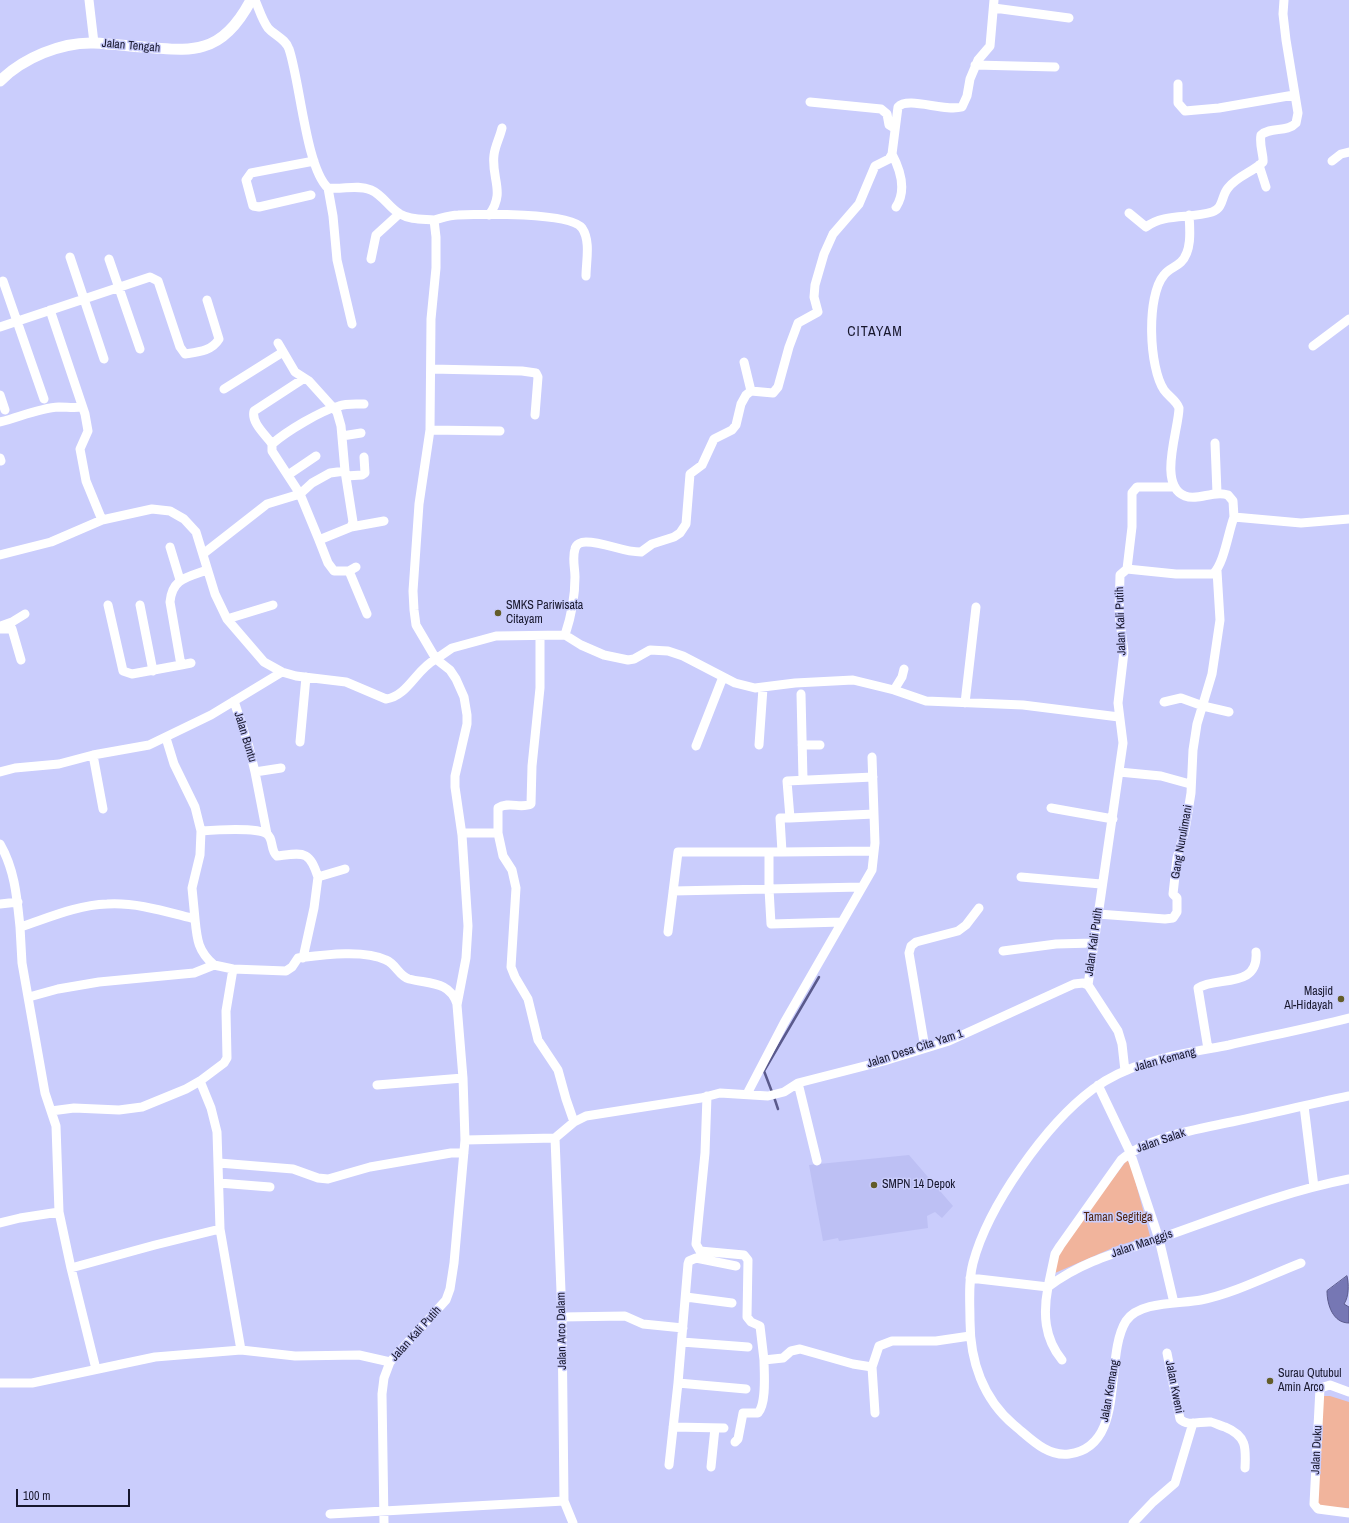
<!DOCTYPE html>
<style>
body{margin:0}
#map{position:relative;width:1349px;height:1523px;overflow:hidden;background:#cacdfc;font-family:"Archivo Narrow",sans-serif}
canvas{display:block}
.scale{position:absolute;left:16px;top:1489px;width:114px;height:18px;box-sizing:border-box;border:2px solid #17172d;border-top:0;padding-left:5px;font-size:12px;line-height:14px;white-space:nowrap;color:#17172d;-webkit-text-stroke:3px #cacdfc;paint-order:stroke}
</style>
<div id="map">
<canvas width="1349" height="1523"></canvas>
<div class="scale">100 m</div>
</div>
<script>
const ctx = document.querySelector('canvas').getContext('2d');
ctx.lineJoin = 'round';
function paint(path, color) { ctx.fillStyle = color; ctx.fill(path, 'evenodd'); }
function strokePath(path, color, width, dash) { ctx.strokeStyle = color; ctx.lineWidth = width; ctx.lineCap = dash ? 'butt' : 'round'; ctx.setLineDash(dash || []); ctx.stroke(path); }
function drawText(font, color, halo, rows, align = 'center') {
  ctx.font = font + ' "Archivo Narrow",sans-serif'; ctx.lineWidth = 3; ctx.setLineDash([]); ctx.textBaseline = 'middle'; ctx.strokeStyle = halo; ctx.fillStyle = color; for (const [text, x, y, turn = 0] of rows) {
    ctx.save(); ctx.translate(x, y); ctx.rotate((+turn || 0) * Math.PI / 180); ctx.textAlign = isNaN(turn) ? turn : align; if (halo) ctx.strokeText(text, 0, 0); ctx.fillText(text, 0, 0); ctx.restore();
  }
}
paint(new Path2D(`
 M909 1155 953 1206 942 1218 935 1212 927 1216 928 1228 839 1241 838 1238 823 1241 809 1165Z`), '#bdc0f4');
paint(new Path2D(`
 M1127 1160 1131 1165 1150 1236 1117 1246 1055 1273 1058 1251Z
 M1322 1396H1330L1349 1402V1508L1317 1507Z`), '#f1b49c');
const water = new Path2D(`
 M1347 1276C1349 1284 1349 1297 1344 1304L1349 1307V1323C1333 1323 1327 1305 1327 1291Z`);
paint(water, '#7677b4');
strokePath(water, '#5a5a8c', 1);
strokePath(new Path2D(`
 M772 1092 764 1071 819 977
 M774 1097 778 1109`), '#5a5a8c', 2.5);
strokePath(new Path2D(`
 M89 0 94 43
 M255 0C259 9 262 20 268 28 274 35 286 39 289 49 300 81 306 168 328 188 343 190 357 184 371 190 383 195 389 208 400 214 410 220 423 219 434 220L436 237V268L431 319 430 430 419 504 413 591 414 610 416 625 436 659 452 648 496 636 565 635C571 617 575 596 575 577 575 568 572 558 575 549 576 544 581 542 586 542 605 542 622 552 641 552L652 544 674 537 680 533 686 524 690 474 702 465 714 439 732 430 736 425 741 404 746 395 751 391 773 393 778 387 789 347 798 323 818 312 814 297 815 285 824 254 833 234 859 204 875 166 889 159 892 154 898 107C908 96 944 112 962 107L967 96 970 79 978 60 990 46 994 0
 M994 8 1069 18
 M975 65 1055 67
 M1178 84V103L1185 111 1219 108 1294 95
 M810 102 881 109 887 114 889 125 894 128
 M892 154C901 171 907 190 896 207
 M1332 161 1341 154 1349 152
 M1259 165 1266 187
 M328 188 333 216 337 260 352 324
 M311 195 259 207 253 206 246 180 251 173 314 161
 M1129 213 1146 227C1164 213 1190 219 1212 212 1224 208 1221 196 1228 188 1237 176 1253 172 1263 162 1264 156 1259 145 1261 135 1271 126 1287 133 1296 123L1298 113 1286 40 1283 14 1284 0
 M489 215C506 192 491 179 494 155 495 146 500 137 502 128
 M1189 215C1190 230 1192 251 1181 262 1176 267 1168 269 1164 275 1146 296 1149 368 1164 390 1169 397 1176 400 1179 408 1179 429 1157 485 1185 496 1198 501 1214 490 1228 495L1233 501 1234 517
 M434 220C442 218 450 215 458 215 480 214 570 212 582 228 591 241 586 262 586 276
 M70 257 104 359
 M109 259 140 349
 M371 259 376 235 399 214
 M3 281 44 399
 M50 310 85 414 88 431 80 449 86 481 102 520
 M0 327 150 277 158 281 180 347 185 354C198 352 212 351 219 339L207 300
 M278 343 295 372 309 381 337 412 341 426 345 471
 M1313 346 1349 319
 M744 362 751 391
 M431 369 522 371 536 373 538 377 535 415
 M224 389 283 352
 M0 395 5 410
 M0 422C20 417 39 408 59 407 67 407 74 408 82 407
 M430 430 500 431
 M342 436 361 433
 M1215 443 1217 493
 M272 444C266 435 251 423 254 411L303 379
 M0 458 1 461
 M288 475 316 456
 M346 476 362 475 365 473 364 457
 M351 527 384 521
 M319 540 300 494 272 451V444C287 431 320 411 339 406 347 403 356 404 364 404
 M170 547 180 580
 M203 554 267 504 300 494 312 483 330 473 345 471 353 522 351 527 319 540 328 563 334 571H349L356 567
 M0 555 51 542 102 520 152 509 170 511 184 519 196 532 215 594 227 619 264 662 282 672 296 676 346 682 386 699C408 696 416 669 436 659L450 670 456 679 464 697 467 715V724L455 776V787L462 835 468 926 466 958 457 1005 463 1078 465 1140 454 1263 450 1289 446 1300 390 1362 384 1378 382 1394 384 1523
 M1127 569 1132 527V493L1137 487H1175
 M349 571 367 614
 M108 605 123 671 132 674 181 665
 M140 605 153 671
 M227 619 273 605
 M1 626 12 622 25 614
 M0 629H12L21 660
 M565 635 581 645 604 655 628 660 634 659 650 650 668 651 683 656 735 683 755 688 795 683 853 680 894 690 926 701 1023 705 1119 717
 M540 636V688L532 766 531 804C521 809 508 801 498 808V833L503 856 512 870 516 888 511 967 515 977 528 999 538 1040 558 1070 566 1099 574 1122
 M191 663 181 665 170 602C172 578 188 577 207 570
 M894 690 902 677 904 669
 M801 694 803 780
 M234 701 249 747 255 772 281 768
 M1164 702 1181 698 1203 706 1229 712
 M965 703 976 607
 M166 738 174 764 195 807 201 831 200 855 192 888 195 919
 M300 742 306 677
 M759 745 763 688
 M802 745H820
 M696 746 723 677
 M93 755 103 809
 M0 772 15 768 59 764 93 755 149 745 211 715 282 672
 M255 772 267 834
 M1119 772 1161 776 1190 784
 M873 777 787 781 790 818 874 814
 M1051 808 1113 819
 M790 818H780L782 852 874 851
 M201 831C214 830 258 827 267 834 274 839 270 851 277 856 304 853 309 850 318 877
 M462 833H498
 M0 844C15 870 17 898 20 927
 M769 852V889L771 924 842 922
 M1021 877 1101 884
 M673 891 862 887
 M0 904 18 902
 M1098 914 1165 919 1173 918 1177 912V898L1173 894 1177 858 1185 830 1191 793 1193 750 1197 724 1212 674 1220 620 1217 571
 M668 932 678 852H782
 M1003 951 1056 944 1094 943
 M303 958 314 908 318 877 345 869
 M233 969 226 1011 227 1058 224 1063 200 1081 211 1108 217 1132 220 1229 241 1350
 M1088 985 1123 743 1118 703 1124 652 1119 614 1120 575 1127 569 1176 574H1213C1224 564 1228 533 1234 517L1301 523 1349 519
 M29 997 58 989 99 982 194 973 214 965 233 969 286 971 292 967 298 958C322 955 364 949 386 960 396 964 399 976 409 979 429 984 450 981 457 1004
 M925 1048 909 953 911 946 916 942 958 931 966 925 979 908
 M1208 1049 1198 988C1217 976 1259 989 1256 952
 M798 1083 817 1161
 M377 1085 463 1078
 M1098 1085 1130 1152 1159 1239 1174 1303
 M747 1094 784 1023 872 870 875 843 872 757
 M707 1096 705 1153 696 1244 700 1251 744 1255 748 1260 747 1317 751 1322 760 1326 764 1360
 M1304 1106 1314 1187
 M51 1111 74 1108 119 1110 142 1107 186 1089 200 1081
 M555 1138 562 1317 564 1501 573 1523
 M465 1140 555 1138 574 1122 586 1116 701 1098 720 1093 768 1096 784 1092 798 1083 884 1061 949 1041 1074 984 1083 983 1088 985 1118 1031 1122 1044 1125 1071
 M219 1163 293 1169 318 1178 328 1179 370 1167 451 1153H464
 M219 1183 270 1187
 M0 1223 20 1218 59 1212
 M1301 1263C1270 1275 1233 1294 1201 1300 1180 1304 1139 1301 1126 1321 1103 1358 1128 1446 1069 1454 1047 1457 1030 1438 1014 1425 983 1399 970 1361 970 1321 970 1302 968 1282 973 1263 988 1206 1046 1124 1093 1089 1132 1060 1183 1054 1229 1045 1269 1036 1309 1028 1349 1018
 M71 1268 155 1245 220 1229
 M970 1278 1048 1287 1055 1254 1060 1246 1121 1160C1149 1136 1200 1129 1236 1121 1273 1113 1311 1104 1349 1096
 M686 1297 732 1303
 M562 1317 625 1316 643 1324 683 1328
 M682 1342 748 1347
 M1167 1353 1180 1419C1187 1427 1201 1421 1211 1422 1215 1423 1221 1426 1225 1427 1247 1436 1246 1448 1245 1468
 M1062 1360C1044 1338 1043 1313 1048 1287 1082 1261 1119 1252 1158 1239 1221 1217 1283 1192 1349 1179
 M872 1367 875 1413
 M96 1369 71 1268 59 1212 56 1126 45 1093 22 963 20 927C48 918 77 905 107 904 136 902 167 912 195 919 197 940 198 951 214 965
 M0 1383H32L155 1357 241 1350 295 1356 359 1355 390 1362
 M678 1383 746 1389
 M1349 1392 1330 1385 1320 1388 1314 1504 1318 1509 1349 1513
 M673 1427 724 1428
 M735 1442 738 1439 743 1413H758C767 1403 764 1372 764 1360L783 1358 791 1351 800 1349 853 1364 872 1367 879 1346 892 1341H936L970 1336
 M669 1465 678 1383 688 1264 689 1261 696 1258 736 1266
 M711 1467 715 1428
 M330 1514 564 1501
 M1133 1523 1153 1502 1175 1483 1193 1423`), '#fff', 9);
strokePath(new Path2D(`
 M0 81C23 58 61 42 94 43 115 44 135 47 155 48 171 49 188 51 204 46 226 40 241 19 251 0`), '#fff', 11);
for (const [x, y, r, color] of [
 [498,613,4,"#635d29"],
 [1341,999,4,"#635d29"],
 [874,1185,4,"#635d29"],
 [1270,1381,4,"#635d29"]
]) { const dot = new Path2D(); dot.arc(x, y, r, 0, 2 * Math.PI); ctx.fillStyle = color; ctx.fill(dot); strokePath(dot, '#cacdfc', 1.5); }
drawText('12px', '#17172d', '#cacdfc', [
 ["Jalan Tengah",131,46,5],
 ["Jalan Kali Putih",1121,621,-92],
 ["Jalan Buntu",245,737,73],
 ["Gang Nurulimani",1182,842,-80],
 ["Jalan Kali Putih",1094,942,-82],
 ["Jalan Desa Cita Yam 1",915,1049,-18],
 ["Jalan Kemang",1165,1060,-15],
 ["Jalan Salak",1161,1141,-19],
 ["Jalan Manggis",1142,1244,-19],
 ["Jalan Arco Dalam",562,1331,-91],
 ["Jalan Kali Putih",416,1334,-48],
 ["Jalan Kweni",1174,1387,79],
 ["Jalan Kemang",1110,1391,-80],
 ["Jalan Duku",1317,1450,-87]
]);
drawText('12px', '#17172d', '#cacdfc', [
 ["SMKS Pariwisata",506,606],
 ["Citayam",506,620],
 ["Masjid",1333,992,"right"],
 ["Al-Hidayah",1333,1006,"right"],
 ["SMPN 14 Depok",882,1185],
 ["Surau Qutubul",1278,1374],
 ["Amin Arco",1278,1388]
], 'left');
drawText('12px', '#4f230f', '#cacdfc', [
 ["Taman Segitiga",1118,1218]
]);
ctx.letterSpacing = '1px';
drawText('14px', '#17172d', '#cacdfc', [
 ["CITAYAM",875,332]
]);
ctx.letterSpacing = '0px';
</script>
